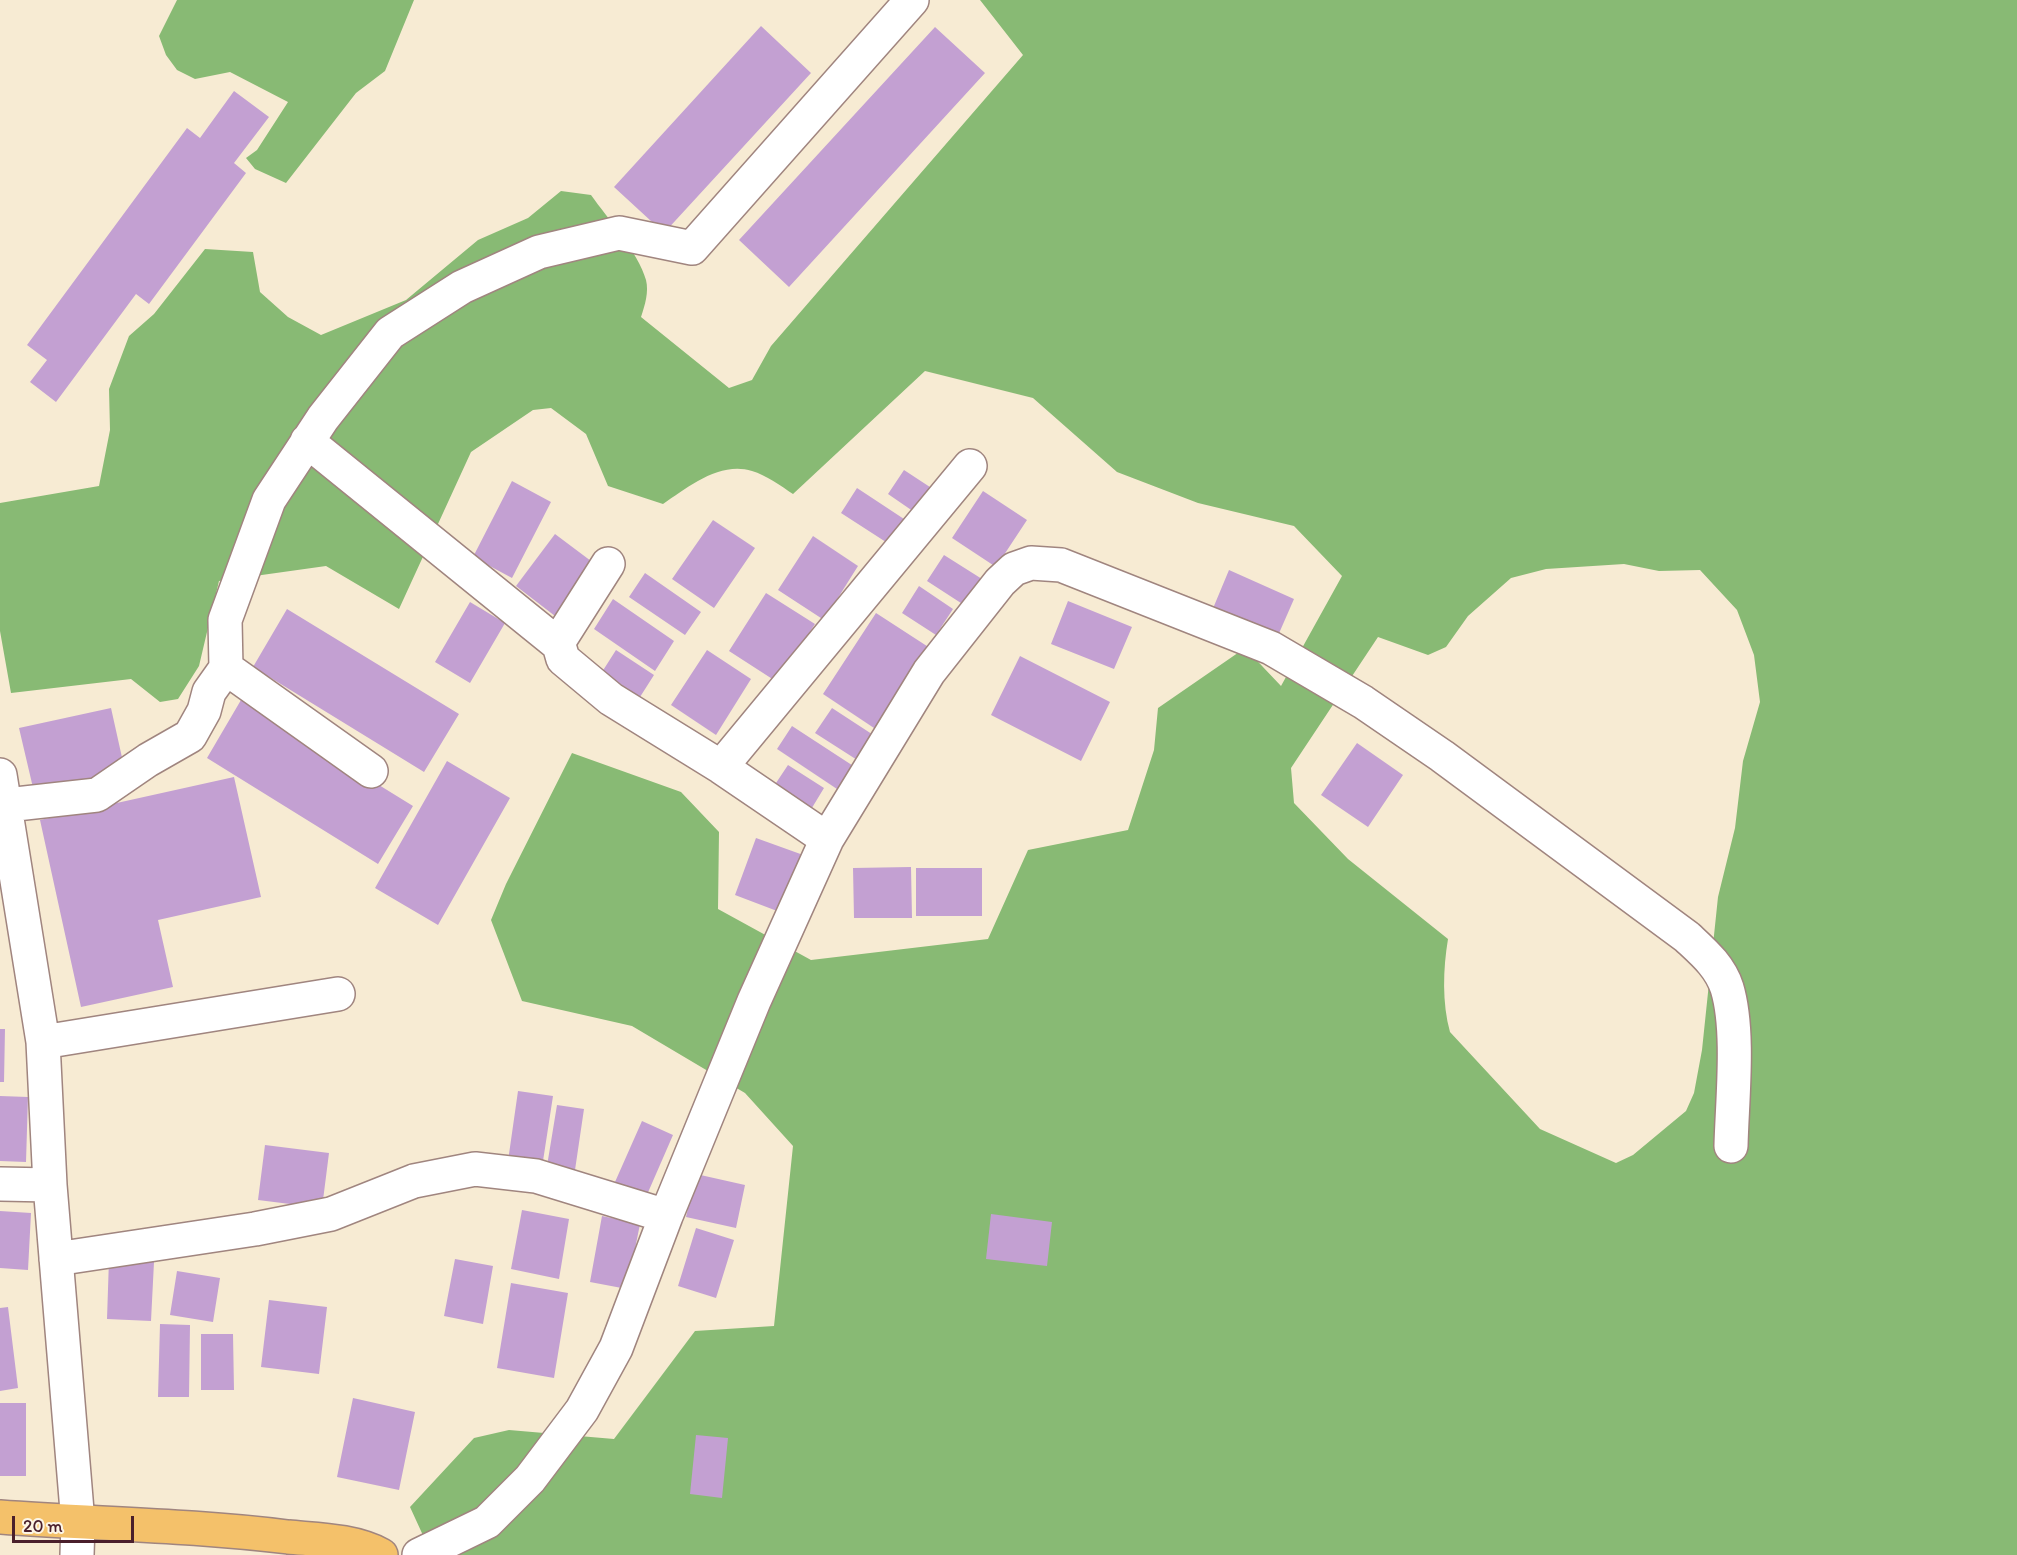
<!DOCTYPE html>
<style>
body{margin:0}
#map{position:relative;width:2017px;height:1555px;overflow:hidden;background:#f7ebd3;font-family:Itim,sans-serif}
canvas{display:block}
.scale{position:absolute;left:12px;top:1516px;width:122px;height:27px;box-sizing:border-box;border:3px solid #4a1f2b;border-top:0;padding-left:8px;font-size:18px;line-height:21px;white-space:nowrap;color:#4a1f2b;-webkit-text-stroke:4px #fcf5e5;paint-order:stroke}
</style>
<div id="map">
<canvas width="2017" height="1555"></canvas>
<div class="scale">20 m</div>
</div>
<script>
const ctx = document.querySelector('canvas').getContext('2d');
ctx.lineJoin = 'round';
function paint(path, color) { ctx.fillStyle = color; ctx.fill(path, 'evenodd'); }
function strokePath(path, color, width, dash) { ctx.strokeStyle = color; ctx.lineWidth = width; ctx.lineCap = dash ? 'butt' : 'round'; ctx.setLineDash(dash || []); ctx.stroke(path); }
paint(new Path2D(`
 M177 0H414L385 71 356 93 286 183 255 169 246 158 257 150 288 102 230 72 195 79 177 70 166 55 159 36Z
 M980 0H2017V1555H432L410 1507 474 1438 509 1430 614 1439 695 1331 774 1326 793 1146 745 1093 632 1026 522 1001 491 920 506 884 572 753 681 792 719 832 718 909 811 960 988 939 1028 850 1128 830 1154 750 1158 708 1245 648 1281 686 1342 576 1294 526 1198 503 1117 472 1033 398 925 371 793 494C781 486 766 475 752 471 720 461 688 487 663 504L608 486 586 434 551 408 533 410 471 452 399 609 326 566 219 581 199 666 178 699 160 702 131 679 11 693 0 631V503L99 486 110 430 109 389 129 336 154 314 205 249 253 252 260 292 288 317 321 335 406 300 478 240 528 218 561 191 591 195C608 219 638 252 646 280 649 292 645 305 641 317L729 388 752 380 771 346 1023 55ZM1624 564 1659 571 1700 570 1737 610 1754 655 1760 702 1743 761 1735 828 1718 897 1702 1050 1694 1093 1686 1111 1633 1155 1616 1163 1540 1129 1450 1032C1442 1003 1443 969 1448 939L1348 859 1294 803 1291 768 1378 637 1428 655 1446 647 1468 616 1511 578 1546 569Z`), '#88ba74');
paint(new Path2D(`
 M761 26 811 73 664 233 614 187Z
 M935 27 985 73 789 287 739 240Z
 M234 91 269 117 234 163 246 173 149 304 136 294 56 402 30 382 47 360 27 345 187 128 200 138Z
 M904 470 936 491 920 516 888 494Z
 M512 481 551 502 512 578 473 557Z
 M857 488 904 519 889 544 841 513Z
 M983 491 1027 520 996 567 952 538Z
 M713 520 755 548 714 608 672 579Z
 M555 534 595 564 555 616 516 586Z
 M813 536 858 566 824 620 778 590Z
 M944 555 982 579 964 605 927 581Z
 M1229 570 1294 599 1273 647 1209 618Z
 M645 573 701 612 685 635 629 597Z
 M919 586 953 609 936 635 902 613Z
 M766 593 815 624 777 682 729 651Z
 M613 599 674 641 655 671 594 629Z
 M1068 601 1132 627 1114 669 1051 644Z
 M470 602 505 623 470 683 435 662Z
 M287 609 459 714 424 772 253 667Z
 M876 613 933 650 880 732 823 694Z
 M616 650 654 675 640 697 602 672Z
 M707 650 751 679 716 735 671 705Z
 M1020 656 1110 702 1081 761 991 715Z
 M241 700 413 806 378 864 207 758Z
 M111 708 125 771 34 792 19 728Z
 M832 708 881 740 865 765 815 733Z
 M792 726 861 771 846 795 777 749Z
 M1357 743 1403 775 1368 827 1321 795Z
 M447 761 510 798 438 925 375 888Z
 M788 765 824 788 807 816 770 792Z
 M234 777 261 897 158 920 173 987 81 1007 40 820Z
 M756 838 806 856 785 914 735 895Z
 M911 867 912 918H854L853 868Z
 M916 868H982V916H916Z
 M0 1029H5L4 1082H0Z
 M518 1091 553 1096 541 1174 507 1168Z
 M0 1096 28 1097 26 1162 0 1161Z
 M557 1105 584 1109 575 1170 547 1166Z
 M642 1121 673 1135 646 1197 615 1182Z
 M265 1145 329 1153 322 1208 258 1200Z
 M696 1174 745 1185 736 1228 686 1217Z
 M522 1210 569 1219 559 1279 511 1269Z
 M0 1211 31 1213 28 1270 0 1268Z
 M991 1214 1052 1222 1047 1266 986 1259Z
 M602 1216 640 1224 627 1289 590 1282Z
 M696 1228 734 1240 716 1298 678 1286Z
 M109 1259 154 1262 151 1321 107 1319Z
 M455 1259 493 1266 483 1324 444 1316Z
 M177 1271 220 1278 213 1322 170 1315Z
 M511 1283 568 1293 554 1378 497 1368Z
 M269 1300 327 1307 319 1374 261 1367Z
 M8 1307 18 1388 0 1391V1308Z
 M160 1324 190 1325 189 1397H158Z
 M201 1334H233L234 1390H201Z
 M353 1398 415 1412 399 1490 337 1477Z
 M0 1403H26V1476H0Z
 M696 1435 728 1438 722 1498 690 1494Z`), '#c3a0d2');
const minor = new Path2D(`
 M307 441 559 645
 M608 564 561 638 559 645 563 659 611 699 721 767 827 839
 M226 668 371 771
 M721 767 970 466
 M0 775 43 1042 50 1185 78 1523 77 1555
 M7 805 97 795 148 760 190 736 204 711 209 692 226 668 225 620 269 500 323 418 390 333 462 287 539 252 619 233 692 248 912 0
 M43 1042 338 994
 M0 1184 50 1185
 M56 1259 255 1229 331 1214 414 1181 475 1169 536 1176 666 1216
 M419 1555 487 1522 530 1479 582 1410 616 1348 666 1216 754 1001 827 839 929 672 1000 582 1014 569 1031 563 1061 565 1271 648 1363 702 1442 756 1687 937C1703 952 1720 966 1727 988 1740 1031 1732 1101 1731 1146`);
const major = new Path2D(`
 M0 1517C96 1524 192 1525 288 1537 319 1540 353 1540 381 1555`);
strokePath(minor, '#a0857f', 36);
strokePath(major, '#a0857f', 36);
strokePath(minor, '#fff', 33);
strokePath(major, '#f4c16a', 33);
</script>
